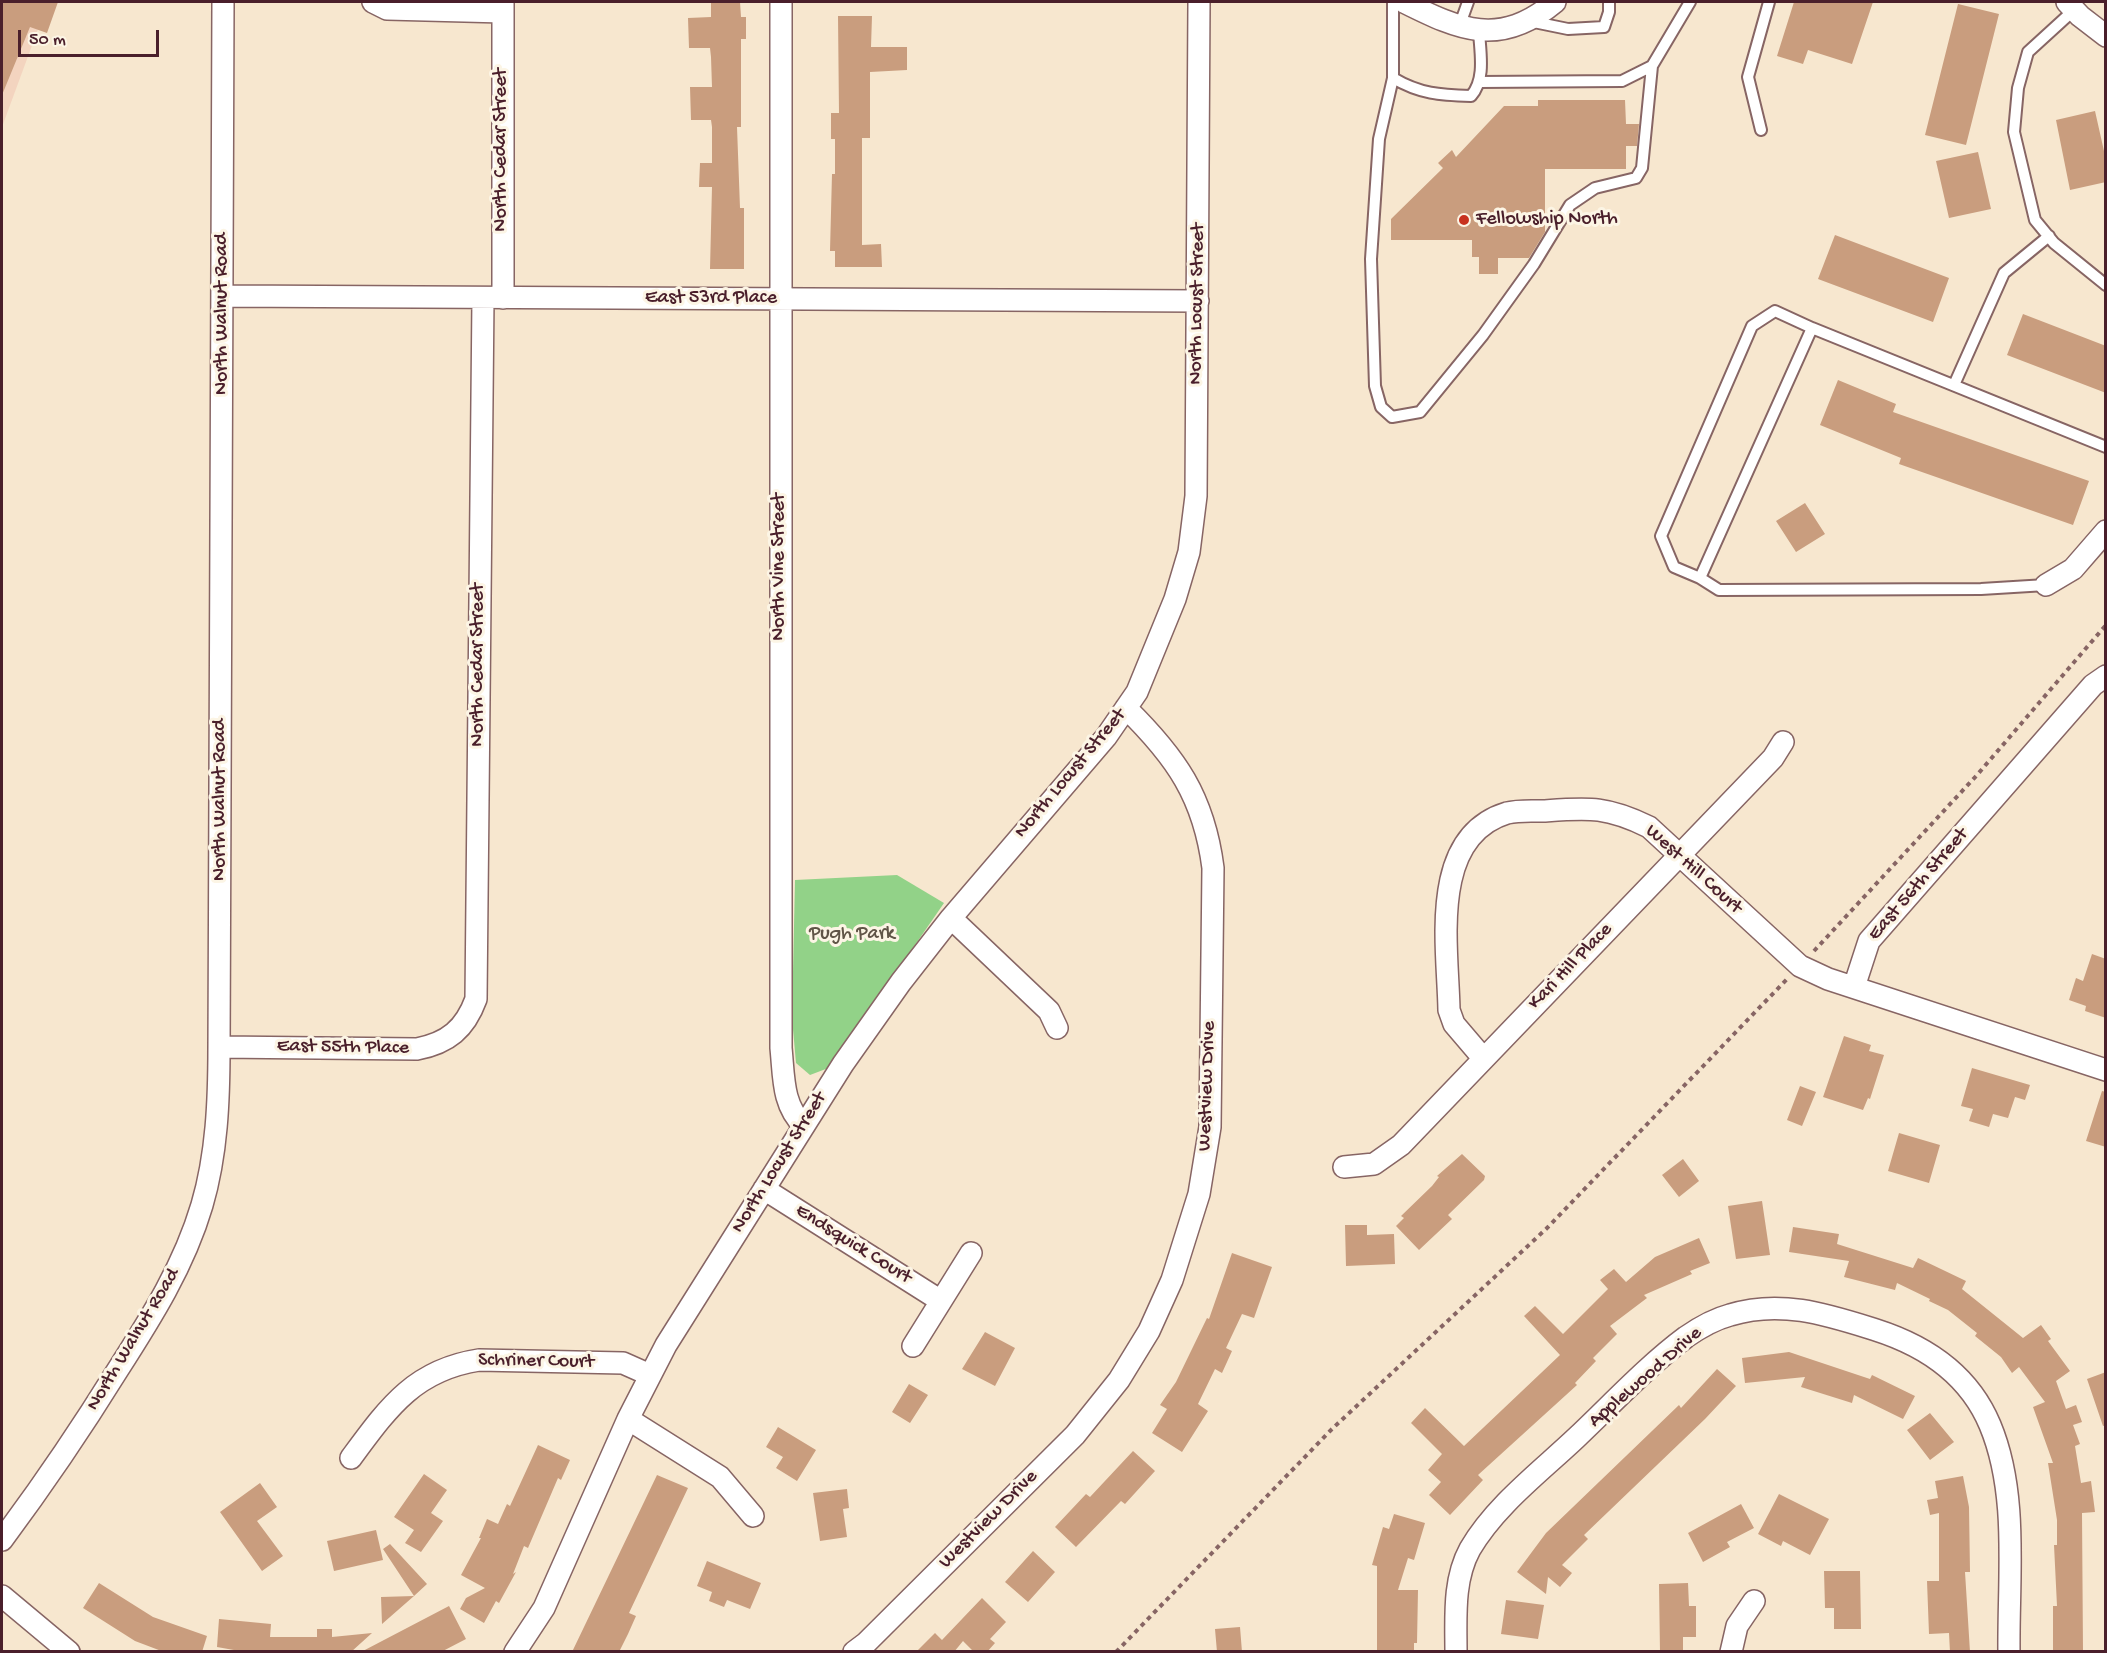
<!DOCTYPE html>
<style>
body{margin:0}
#map{position:relative;width:2107px;height:1653px;overflow:hidden;background:#f7e7cf;font-family:"Gochi Hand",sans-serif}
canvas{display:block}
.frame{position:absolute;inset:0;border:3px solid #4a1f2b;pointer-events:none}
.scale{position:absolute;left:18px;top:30px;width:141px;height:27px;box-sizing:border-box;border:3px solid #4a1f2b;border-top:0;padding-left:8px;font-size:18px;line-height:21px;white-space:nowrap;color:#4a1f2b;-webkit-text-stroke:4px #fcf5e5;paint-order:stroke}
</style>
<div id="map">
<canvas width="2107" height="1653"></canvas>
<div class="frame"></div>
<div class="scale">50 m</div>
</div>
<script>
const ctx = document.querySelector('canvas').getContext('2d');
ctx.lineJoin = 'round';
function paint(path, color) { ctx.fillStyle = color; ctx.fill(path, 'evenodd'); }
function strokePath(path, color, width, dash) { ctx.strokeStyle = color; ctx.lineWidth = width; ctx.lineCap = dash ? 'butt' : 'round'; ctx.setLineDash(dash || []); ctx.stroke(path); }
function drawText(font, color, halo, rows, align = 'center') {
  ctx.font = font + ' "Gochi Hand",sans-serif'; ctx.lineWidth = 6; ctx.setLineDash([]); ctx.textBaseline = 'middle'; ctx.strokeStyle = halo; ctx.fillStyle = color; for (const [text, x, y, turn = 0] of rows) {
    ctx.save(); ctx.translate(x, y); ctx.rotate((+turn || 0) * Math.PI / 180); ctx.textAlign = isNaN(turn) ? turn : align; if (halo) ctx.strokeText(text, 0, 0); ctx.fillText(text, 0, 0); ctx.restore();
  }
}
paint(new Path2D(`
 M2 2H48L2 127Z`), '#f3d4bf');
paint(new Path2D(`
 M897 875 944 903 831 1067 810 1075 796 1063 792 1018 795 880Z`), '#92d288');
paint(new Path2D(`
 M2 2H58L47 33 30 27 2 95Z
 M711 2H740L741 17H746V39H741V127H737L740 208H744V269H710L712 187H699L700 163H712V127L711 120H691L690 87H712L711 57 710 48H689L688 18 711 17Z
 M1794 2H1873L1852 64 1808 50 1803 64 1777 56Z
 M1958 4 1999 14 1966 145 1925 135Z
 M838 16H872L871 47H907V70L870 72V138H862V245L881 244 882 267H835V251H830L832 174H835V139H831V113H839Z
 M1538 100H1625L1626 124H1639L1637 146H1626V169H1545V232L1529 258H1498V274H1479V257H1472V240H1391V219L1443 168 1438 163 1452 150 1456 157 1504 106H1538Z
 M2095 111 2106 160V182L2070 190 2056 120Z
 M1978 152 1991 209 1949 218 1936 161Z
 M1835 235 1949 278 1933 322 1818 279Z
 M2023 314 2106 346V393L2007 355Z
 M1838 380 1896 404 1893 412 2089 481 2073 525 1899 464 1901 458 1820 425Z
 M1805 503 1825 534 1796 552 1776 521Z
 M2092 954 2106 959V1018L2085 1011 2086 1006 2069 1000 2076 978 2083 981Z
 M1844 1036 1871 1045 1869 1051 1884 1055 1870 1099 1868 1098 1863 1110 1823 1097Z
 M1972 1068 2030 1085 2025 1100 2015 1097 2008 1118 1993 1114 1989 1127 1969 1121 1973 1109 1961 1106Z
 M1800 1086 1816 1092 1802 1126 1787 1120Z
 M2102 1091 2106 1092V1147L2086 1141Z
 M1899 1133 1940 1145 1929 1183 1888 1171Z
 M1462 1154 1485 1176 1484 1180 1448 1215 1452 1219 1419 1250 1396 1226 1404 1218 1401 1216 1432 1186 1439 1177 1437 1176Z
 M1683 1159 1699 1181 1679 1197 1662 1175Z
 M1762 1201 1770 1255 1736 1259 1728 1206Z
 M1345 1225H1367V1235L1394 1234 1395 1264 1346 1266Z
 M1793 1227 1839 1234 1837 1244 1913 1268 1918 1258 1966 1281 1962 1289 2023 1338 2041 1325 2051 1339 2048 1341 2070 1371 2056 1381 2066 1409 2076 1405 2082 1422 2073 1425 2080 1444 2075 1446 2081 1483 2091 1481 2095 1512 2082 1513 2083 1652H2053V1606H2057L2054 1545H2057V1520L2048 1463H2053L2033 1407 2045 1402 2019 1367 2012 1373 2001 1357 1975 1336 1977 1333 1948 1310 1929 1301 1930 1299 1897 1283 1895 1290 1844 1277 1849 1261 1789 1252Z
 M1699 1238 1710 1263 1690 1271 1692 1274 1644 1295 1647 1298 1610 1326 1617 1334 1593 1358 1596 1361 1575 1383 1577 1385 1478 1475 1483 1480 1450 1515 1429 1495 1441 1482 1428 1470 1442 1454 1411 1423 1425 1408 1464 1446 1560 1355 1524 1316 1535 1306 1563 1334 1608 1289 1600 1280 1614 1269 1626 1282 1655 1257Z
 M1232 1253 1272 1267 1254 1318 1242 1314 1226 1348 1232 1351 1222 1373 1215 1369 1198 1404 1208 1411 1182 1452 1152 1433 1167 1409 1160 1405 1176 1382 1207 1318 1209 1319Z
 M985 1332 1015 1348 995 1386 962 1369Z
 M1789 1352 1870 1379 1872 1375 1915 1396 1903 1419 1854 1395 1852 1403 1801 1387 1805 1377 1745 1383 1742 1358Z
 M1717 1369 1736 1386 1705 1419 1584 1535 1588 1539 1562 1565 1572 1573 1560 1587 1548 1577 1546 1594 1517 1572 1546 1533 1679 1405 1681 1408Z
 M2106 1372V1425L2103 1426 2087 1379Z
 M909 1384 928 1395 910 1423 892 1412Z
 M1930 1413 1954 1442 1930 1460 1907 1430Z
 M778 1427 816 1450 797 1481 776 1468 783 1457 766 1447Z
 M538 1445 570 1460 561 1480 558 1478 528 1548 524 1546 513 1574 516 1572 499 1603 496 1601 484 1623 460 1609 466 1598 485 1588 461 1575 481 1538H479L487 1519 498 1524 507 1504 510 1506Z
 M1133 1451 1155 1471 1125 1504 1121 1501 1076 1547 1055 1527 1086 1494 1090 1497Z
 M424 1474 447 1490 431 1513 443 1521 421 1552 405 1543 414 1530 394 1517Z
 M657 1475 688 1488 629 1613 636 1616 628 1634 619 1652H572Z
 M1963 1476 1969 1507 1970 1572H1965L1970 1652H1950L1949 1633 1929 1634 1927 1581H1939V1513L1930 1515 1927 1500 1938 1498 1935 1481Z
 M260 1483 277 1507 257 1521 283 1556 262 1571 220 1512Z
 M847 1489 849 1508 843 1509 847 1537 820 1541 813 1493Z
 M1779 1494 1829 1519 1810 1555 1783 1541 1781 1546 1758 1534Z
 M1741 1504 1754 1528 1727 1542 1730 1547 1703 1562 1688 1533Z
 M1394 1514 1425 1523 1414 1560 1408 1558 1398 1590H1418L1417 1643H1414V1652H1377V1566L1372 1565 1383 1527 1389 1529Z
 M376 1530 383 1560 334 1571 327 1541Z
 M390 1544 427 1584 414 1596 383 1549Z
 M1033 1551 1055 1572 1028 1602 1005 1582Z
 M707 1561 761 1583 750 1609 727 1600 724 1607 709 1601 712 1592 697 1586Z
 M1824 1571H1860L1861 1629H1834V1608H1825Z
 M99 1583 153 1617 207 1636 202 1652H164L135 1641 83 1608Z
 M1688 1583 1689 1606H1696V1637H1683V1652H1660L1659 1584Z
 M414 1596 382 1624 381 1597Z
 M982 1598 1006 1622 990 1639 995 1643 987 1652H974L963 1641 954 1652H916L935 1633 942 1640Z
 M1506 1600 1544 1605 1538 1639 1501 1634Z
 M449 1606 466 1639 441 1652H361Z
 M219 1619 271 1624 270 1637H317V1629H332V1637L372 1633 351 1652H245L217 1647Z
 M1240 1627 1242 1652H1217L1215 1629Z`), '#c99d7e');
const lane = new Path2D(`
 M1393 2V78L1379 139 1371 259 1375 386 1381 407 1392 417 1420 412 1483 335 1534 264 1570 205 1595 188 1636 178 1642 168 1652 66 1690 2
 M2074 10 2028 52 2018 88 2014 132 2035 220 2054 243 2106 285
 M1529 21 1568 29 1604 27 1609 12V2
 M1459 27 1468 2
 M1393 78C1420 94 1440 95 1471 96 1486 79 1480 52 1479 31
 M1479 82 1622 81 1652 66
 M1761 130 1748 77 1769 2
 M1954 385 2004 273 2049 236
 M1700 578 1674 567 1661 536 1752 326 1775 311 1812 328
 M2046 585 1981 589 1719 590 1700 578 1812 328 2106 447`);
const street = new Path2D(`
 M373 2 387 9 503 12
 M781 2V1048C784 1077 782 1105 804 1126
 M1404 2C1460 30 1500 48 1555 2
 M2067 2 2080 16 2106 36
 M223 296 1198 301
 M503 298V2
 M2046 585 2073 569 2106 531
 M951 918 1049 1011 1057 1028
 M1854 987 1869 941 2093 685 2106 676
 M219 1047 417 1049C448 1043 465 1029 476 999L483 298
 M1483 1058 1454 1024 1449 1010C1448 947 1428 837 1507 813 1518 810 1532 811 1543 811 1589 808 1606 806 1649 827L1800 966 1828 979 2106 1070
 M1344 1167 1374 1164 1401 1145 1773 758 1783 742
 M764 1189 941 1301
 M913 1346 971 1253
 M628 1419 720 1477 753 1516
 M351 1458C388 1408 414 1370 479 1360L623 1363 650 1375
 M2 1540C43 1485 81 1429 117 1371 151 1318 184 1266 202 1205 217 1154 219 1100 219 1047L223 2
 M2 1596 69 1652
 M515 1652 544 1608 628 1419 666 1345 843 1064 901 982 951 918 1106 737 1137 692 1175 599 1189 552 1196 496 1199 2
 M854 1652 866 1643 1075 1435 1119 1380 1149 1331 1172 1280 1199 1194 1210 1127 1213 868C1204 797 1176 757 1126 708
 M1456 1652C1456 1617 1453 1580 1470 1549 1495 1506 1540 1472 1576 1438 1612 1404 1647 1366 1686 1337 1699 1328 1715 1319 1730 1315 1781 1299 1828 1315 1876 1330 1926 1346 1969 1375 1990 1425 2019 1494 2008 1578 2009 1652
 M1731 1652 1737 1626 1754 1601`);
strokePath(lane, '#876564', 14);
strokePath(street, '#876564', 24);
strokePath(new Path2D(`
 M1814 951 1977 775 2106 625
 M1116 1652 1332 1429 1546 1229 1788 978`), '#876564', 4, [4.5, 4.5]);
strokePath(lane, '#fff', 10);
strokePath(street, '#fff', 21);
for (const [x, y, r, color] of [
 [1464,220,6,"#c8321e"]
]) { const dot = new Path2D(); dot.arc(x, y, r, 0, 2 * Math.PI); ctx.fillStyle = color; ctx.fill(dot); strokePath(dot, '#fcf5e5', 2); }
drawText('20px', '#4a1f2b', '#fcf5e5', [
 ["North Cedar Street",502,150,-90],
 ["East 53rd Place",711,299],
 ["North Locust Street",1198,304,-89],
 ["North Walnut Road",223,314,-90],
 ["North Vine Street",780,567,-90],
 ["North Cedar Street",479,665,-90],
 ["North Locust Street",1071,774,-50],
 ["North Walnut Road",221,800,-90],
 ["West Hill Court",1693,870,42],
 ["East 56th Street",1919,885,-49],
 ["Kari Hill Place",1571,967,-46],
 ["East 55th Place",343,1048,1],
 ["Westview Drive",1208,1086,-88],
 ["North Locust Street",780,1163,-58],
 ["Endsquick Court",853,1245,32],
 ["North Walnut Road",134,1340,-59],
 ["Schriner Court",536,1362,1],
 ["Applewood Drive",1646,1378,-41],
 ["Westview Drive",989,1520,-45]
]);
drawText('20px', '#4a1f2b', '#fcf5e5', [
 ["Fellowship North",1476,220]
], 'left');
drawText('20px', '#605547', '#fcf5e5', [
 ["Pugh Park",852,935]
]);
</script>
